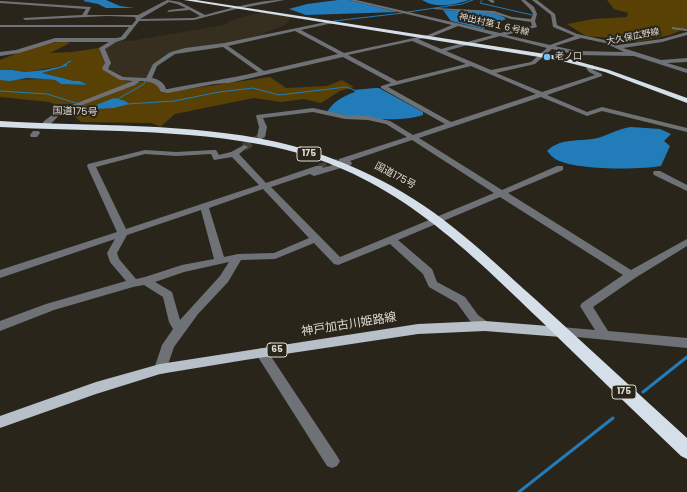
<!DOCTYPE html>
<meta charset="utf-8">
<style>
body{margin:0}
canvas{display:block;background:#2a251b}
</style>
<canvas width="687" height="492"></canvas>
<script>
const ctx = document.querySelector('canvas').getContext('2d');
ctx.lineJoin = 'round';
function paint(path, color) { ctx.fillStyle = color; ctx.fill(path, 'evenodd'); }
function strokePath(path, color, width, dash) { ctx.strokeStyle = color; ctx.lineWidth = width; ctx.lineCap = dash ? 'butt' : 'round'; ctx.setLineDash(dash || []); ctx.stroke(path); }
function drawText(font, color, halo, rows, align = 'center') {
  ctx.font = font + ' Poppins,"Noto Sans JP",sans-serif'; ctx.lineWidth = 4; ctx.setLineDash([]); ctx.textBaseline = 'middle'; ctx.strokeStyle = halo; ctx.fillStyle = color; for (const [text, x, y, turn = 0] of rows) {
    ctx.save(); ctx.translate(x, y); ctx.rotate((+turn || 0) * Math.PI / 180); ctx.textAlign = isNaN(turn) ? turn : align; if (halo) ctx.strokeText(text, 0, 0); ctx.fillText(text, 0, 0); ctx.restore();
  }
}
paint(new Path2D(`
 M262 12 292 17 285 25 264 33 265 34 223 43 182 49 168 53 153 64 145 79 125 78 108 69 110 63 104 48 115 40 131 41 224 25 232 20Z`), '#362f20');
paint(new Path2D(`
 M607 0H687V28L670 35 637 42 626 39 586 36 567 24 594 19 627 17 628 13 614 9Z
 M62 41 70 43 50 53 72 52 99 48 105 64 102 68 125 81 139 82 152 81 161 88V93L270 77 286 88 327 86 342 80 354 87 340 91 321 103 304 99 281 102 254 98 175 114 160 127 152 123 81 122 73 115 64 113 65 111 50 102 0 97V80L44 79 55 80 61 84 86 85 80 81H74L42 73 67 66V64L73 61 62 66 25 72 12 70H0V60L30 48Z`), '#594105');
paint(new Path2D(`
 M85 0H106L120 6 134 8H106L98 4 83 1Z
 M338 0H349L398 12 306 15 289 9 307 4Z
 M422 0H469C454 5 436 9 422 0Z
 M443 10C460 11 493 8 506 19L483 29 451 21Z
 M73 60 67 64V66L42 73 74 81H80L87 85 61 84 55 80 44 79 27 78 10 81 0 80V70H12L25 72 44 70 62 66 69 61Z
 M375 88H379L423 112V115C397 124 354 117 327 112 333 102 343 96 355 92L354 90Z
 M114 98 125 101 129 104 114 108 92 109 96 105Z
 M631 127 660 129 671 134 664 141 670 146 661 166C638 170 577 170 557 160 553 158 550 154 547 151 562 136 583 143 601 137 612 133 619 129 631 127Z`), '#217cb9');
strokePath(new Path2D(`
 M482 0 480 3 532 15
 M408 12 462 4 473 0
 M334 21 403 13
 M160 60 169 53
 M0 91 47 94 89 107 97 106
 M116 100 144 84 146 79
 M127 104 174 101 219 92 253 88 279 95 346 87 357 91`), '#217cb9', 1);
strokePath(new Path2D(`
 M643 392 687 357
 M519 492 613 418`), '#217cb9', 3);
strokePath(new Path2D(`
 M244 147 261 137
 M319 168 342 161`), '#454037', 8, [8, 4]);
paint(new Path2D(`
 M167 0 180 2 205 15C231 8 258 0 285 0L236 9 194 20 139 21 125 39 116 42 105 49 111 63 108 69 123 77 146 78 153 64 171 52 185 48 224 43 331 21 333 23 301 30 344 53 428 35 452 25 349 0H356L500 33 532 26 531 22 511 19 493 13 433 9 435 8 494 11 512 17 531 19 533 14 530 9 521 0H525L534 7 537 14 535 21 537 27 506 35 550 45 575 36 553 27 551 15 532 0H537L555 14 557 25 577 34 609 41 618 45 662 39 687 32V35L662 42 623 48 661 60 687 58V62L667 63 687 69V73L634 56 577 55 552 49 535 64 496 73 542 92 595 75 589 72 586 68 589 65H593V70L602 74V76L547 95 587 112 602 107 687 128V132L602 111 587 116 541 97 419 138 502 190 557 166H563V170L508 193 631 270 687 239V246L635 278 593 307 608 331 687 338V348L557 335 555 332 557 329 561 327 595 330 580 306 582 303 623 275 500 197 398 240 432 269 437 282 465 297 478 315 489 323 491 326 489 329 485 331 470 321 457 303 429 287 423 274 390 244 338 265 334 264 314 243 275 259 241 260 228 282 198 314 174 347 165 373 160 374 155 373 154 369 162 345 173 329 169 322 163 297 144 285 133 287 54 310 0 331V321L46 304 126 281 110 262 107 253 115 239 0 278V270L117 232 87 166 88 164 145 150 176 152 213 150H216L219 155 231 152 244 145 248 147 239 154 266 183 316 166H322L323 168 340 163 338 161 339 159 407 137 386 124 368 120 345 119 313 112 263 118 267 127 265 137 261 139 257 137 259 127 256 116 257 115 313 108 345 115 368 116 390 121 413 135 445 124 381 88V86L391 83 343 57 229 83 214 84 168 93 161 92C157 82 151 82 140 81L135 85 61 113 49 126H43V122L57 111 133 81 120 80 103 70 102 68 105 63 99 48 109 42H55L19 53 0 56V52L16 50 55 38H117L121 37 129 27H0V25H132L136 20 135 17 107 16 25 20 23 18 82 15 86 9 0 3V1L91 7 87 15H138ZM169 2 177 4 186 8 169 10 167 12 190 10 200 16 194 18 140 19ZM458 26 493 35 441 49 418 39 431 37ZM295 31 338 54 264 71 228 46ZM500 36 547 48 531 62 491 70 446 51ZM581 38 605 43 624 52 577 51 555 46ZM412 41 466 64 397 81 348 55ZM223 47 258 72C229 79 198 83 168 89H166C165 83 158 79 152 78L157 66 175 54ZM471 66 536 94 451 122 388 87ZM412 140 494 193 340 257 271 187 310 174 314 176 351 165 352 163 350 161ZM145 154 176 156 211 154 214 160 232 157 259 185 126 229 96 167ZM263 189 309 238 274 253 238 254 224 257 209 208ZM201 210 214 259 182 265 145 277 136 279 119 259 117 253 127 235ZM229 262 220 276 180 320 172 292 155 282 184 272Z
 M488 0H493L495 2 492 3Z
 M672 27 687 29V31L672 29Z
 M33 131H39L40 133 37 137H31L30 135Z
 M654 171H660L687 185V191L654 175 653 173Z
 M262 348 266 349 337 456 340 461 337 466 332 468 327 466 258 357 256 353 258 349Z`), '#6e7276');
paint(new Path2D(`
 M485 321 561 327 565 329 567 332 565 335 561 337 485 331 418 334 245 360 160 374 96 394 0 428V416L96 382 160 364 418 324Z`), '#b7c0c8');
paint(new Path2D(`
 M184 0H196L558 56 609 70 687 98V103L605 72 558 60Z
 M0 121C92 127 187 122 277 142 342 157 402 186 454 228 482 250 508 275 535 299 586 345 636 392 687 438V459L681 456C634 411 587 366 540 320 459 242 389 172 274 147 184 128 91 132 0 127Z`), '#d4dfe9');
for (const [x, y, r, color] of [
 [547,57,4,"#78bff7"]
]) { const dot = new Path2D(); dot.arc(x, y, r, 0, 2 * Math.PI); ctx.fillStyle = color; ctx.fill(dot); strokePath(dot, '#2a251b', 1.5); }
drawText('9px', '#dfdbd5', '#2a251b', [
 ["神出村第１６号線",494,25,13],
 ["大久保広野線",633,37,-11]
]);
drawText('9px', '#dfdbd5', '#2a251b', [
 ["老ノ口",555,57]
], 'left');
for (const [x, y, w] of [
 [309,154,24],
 [277,350,20],
 [624,392,24]
]) { const box = new Path2D(); box.roundRect(x - w / 2, y - 7, w, 14, 3); ctx.fillStyle = '#2a251b'; ctx.fill(box); strokePath(box, '#dfdbd5', 1); }
drawText('bold 9px', '#dfdbd5', null, [
 ["175",309,154],
 ["65",277,350],
 ["175",624,392]
]);
drawText('10px', '#dfdbd5', '#2a251b', [
 ["国道175号",75,112,2],
 ["国道175号",395,176,28]
]);
drawText('12px', '#dfdbd5', '#2a251b', [
 ["神戸加古川姫路線",349,325,-9]
]);
</script>
